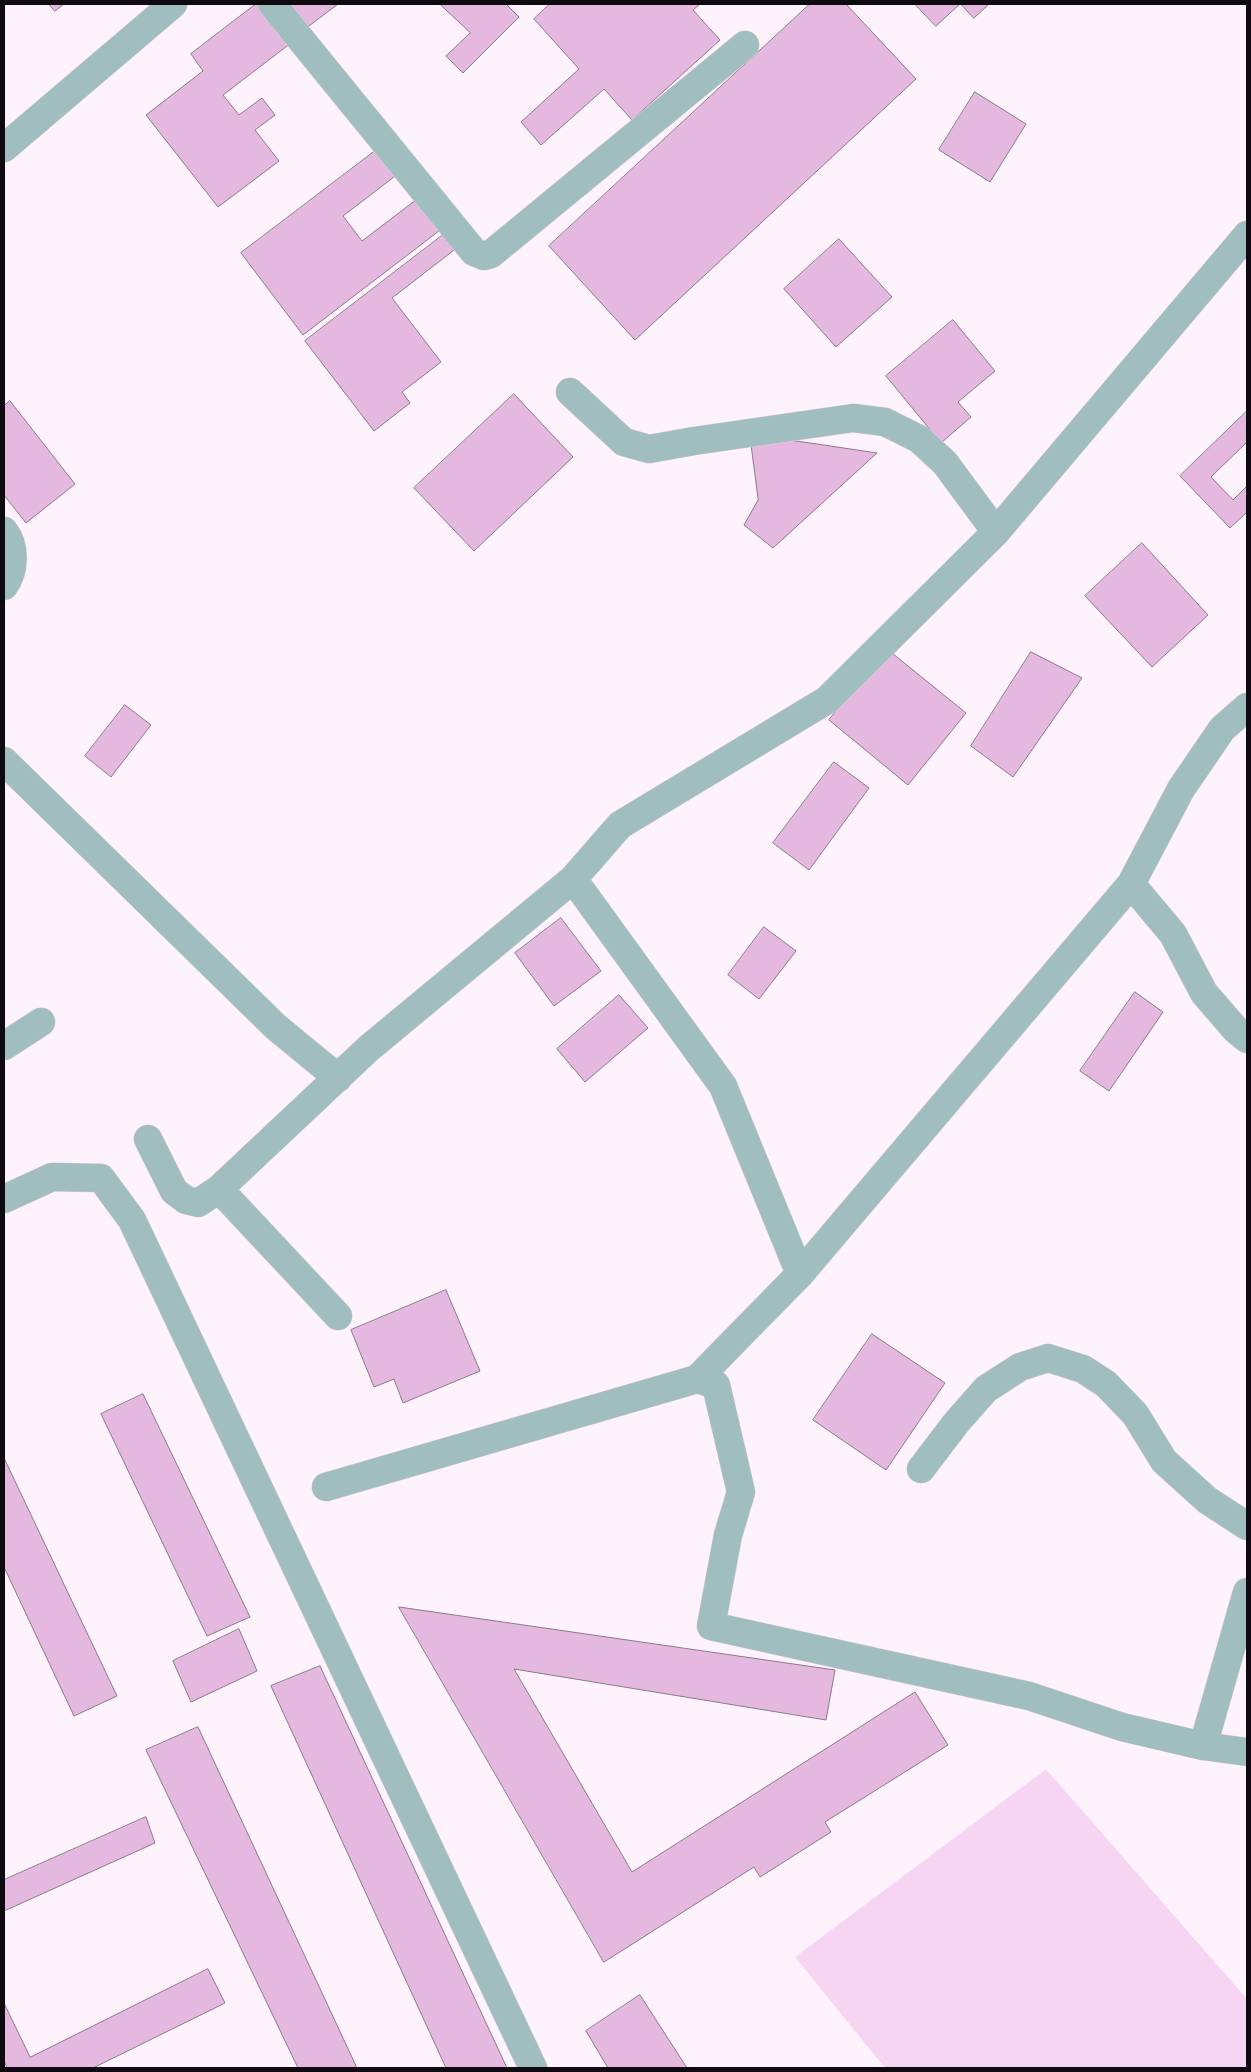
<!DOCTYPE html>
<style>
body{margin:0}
#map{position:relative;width:1251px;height:2072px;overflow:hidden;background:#fef3fc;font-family:"Titillium Web",sans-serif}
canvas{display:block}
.frame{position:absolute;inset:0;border:5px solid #0f0a0f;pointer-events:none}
</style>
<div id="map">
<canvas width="1251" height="2072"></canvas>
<div class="frame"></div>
</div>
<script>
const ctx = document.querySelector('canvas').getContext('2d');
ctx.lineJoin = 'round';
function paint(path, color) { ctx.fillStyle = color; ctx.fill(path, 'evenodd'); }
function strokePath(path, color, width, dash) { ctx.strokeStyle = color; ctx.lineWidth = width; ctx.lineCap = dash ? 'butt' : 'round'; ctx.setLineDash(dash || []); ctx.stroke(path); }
paint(new Path2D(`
 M1046 1769 1247 1999V2068H885L795 1957Z`), '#f5d5f2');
const building = new Path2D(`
 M49 4H64L55 11Z
 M256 4H261L291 43 223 95 239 115 262 98 275 115 255 130 279 161 218 207 146 115 203 71 191 54Z
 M286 4H338L305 29Z
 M440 4H506L519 17 463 73 446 56 470 33Z
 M550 4H700L693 10 720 40 632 120 604 89 541 145 521 122 579 69 534 19Z
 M810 4H846L916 79 635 340 549 246Z
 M915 4H960L936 26Z
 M961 4H987L988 5 974 18Z
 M975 92 1026 124 990 182 939 150Z
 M383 145 403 170 343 216 362 241 425 193 448 224 303 335 241 253Z
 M443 235 454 250 392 298 441 362 402 392 410 403 374 431 305 341Z
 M839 239 892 297 836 347 784 289Z
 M953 320 995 371 958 402 971 417 941 443 886 376Z
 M514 394 573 457 474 551 414 488Z
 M10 401 75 484 26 523 4 495V406Z
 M1247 411V442L1211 477 1233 500 1247 486V512L1230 528 1180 476Z
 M750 434 877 453 773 548 744 525 758 500Z
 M1142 543 1208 615 1152 667 1085 596Z
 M887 649 966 713 908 785 829 720Z
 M1031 652 1082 678 1013 777 971 746Z
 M125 705 151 725 111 777 85 756Z
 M834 762 869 788 809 870 773 843Z
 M561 918 601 971 554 1006 515 953Z
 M764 927 796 951 759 999 728 975Z
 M1135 992 1163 1012 1109 1091 1080 1071Z
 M619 995 648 1028 585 1082 557 1049Z
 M446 1290 480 1371 403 1403 394 1379 374 1387 351 1330Z
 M872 1334 945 1383 886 1470 813 1420Z
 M143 1394 250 1617 207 1636 101 1414Z
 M4 1458 117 1696 74 1716 4 1567Z
 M399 1607 835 1670 826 1720 514 1669 632 1872 915 1692 948 1745 825 1822 831 1832 760 1877 754 1867 604 1962Z
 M239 1629 257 1671 191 1702 173 1661Z
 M320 1666 507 2068H446L271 1686Z
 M198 1727 357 2068H298L146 1750Z
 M146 1817 155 1843 4 1911V1880Z
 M208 1969 225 2003 93 2068H7L4 2061V2003L30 2057Z
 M640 1995 687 2068H608L586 2031Z`);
paint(building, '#e4b8df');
strokePath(building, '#897a88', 1);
const minor = new Path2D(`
 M272 4 474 252 484 256 491 254 745 45
 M4 148 173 4
 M570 392 624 442 649 449 694 441 853 418 885 422 919 439 945 463 996 532
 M4 531C16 546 15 571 4 586
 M4 761 276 1027 338 1078
 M573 879 723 1086 800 1274
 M1131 884 1173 934 1204 993 1236 1030 1247 1039
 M4 1046 41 1022
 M148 1139 174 1191 186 1200 198 1203 219 1189 369 1048 573 879 620 825 827 700 996 532 1247 235
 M219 1189 338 1316
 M4 1199 52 1177 101 1178 132 1220 533 2068
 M697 1379 716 1385 741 1492 728 1535 711 1626 1029 1696 1122 1727 1203 1746 1247 1752
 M921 1469 956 1423 986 1389 1020 1367 1048 1358 1083 1369 1106 1384 1135 1414 1164 1461 1207 1500 1247 1526
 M326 1487 697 1379 800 1274 1131 884 1181 789 1222 729 1247 707
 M1203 1746 1247 1592`);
strokePath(minor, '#d8ced6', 29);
strokePath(minor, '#a0bdbf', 28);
</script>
